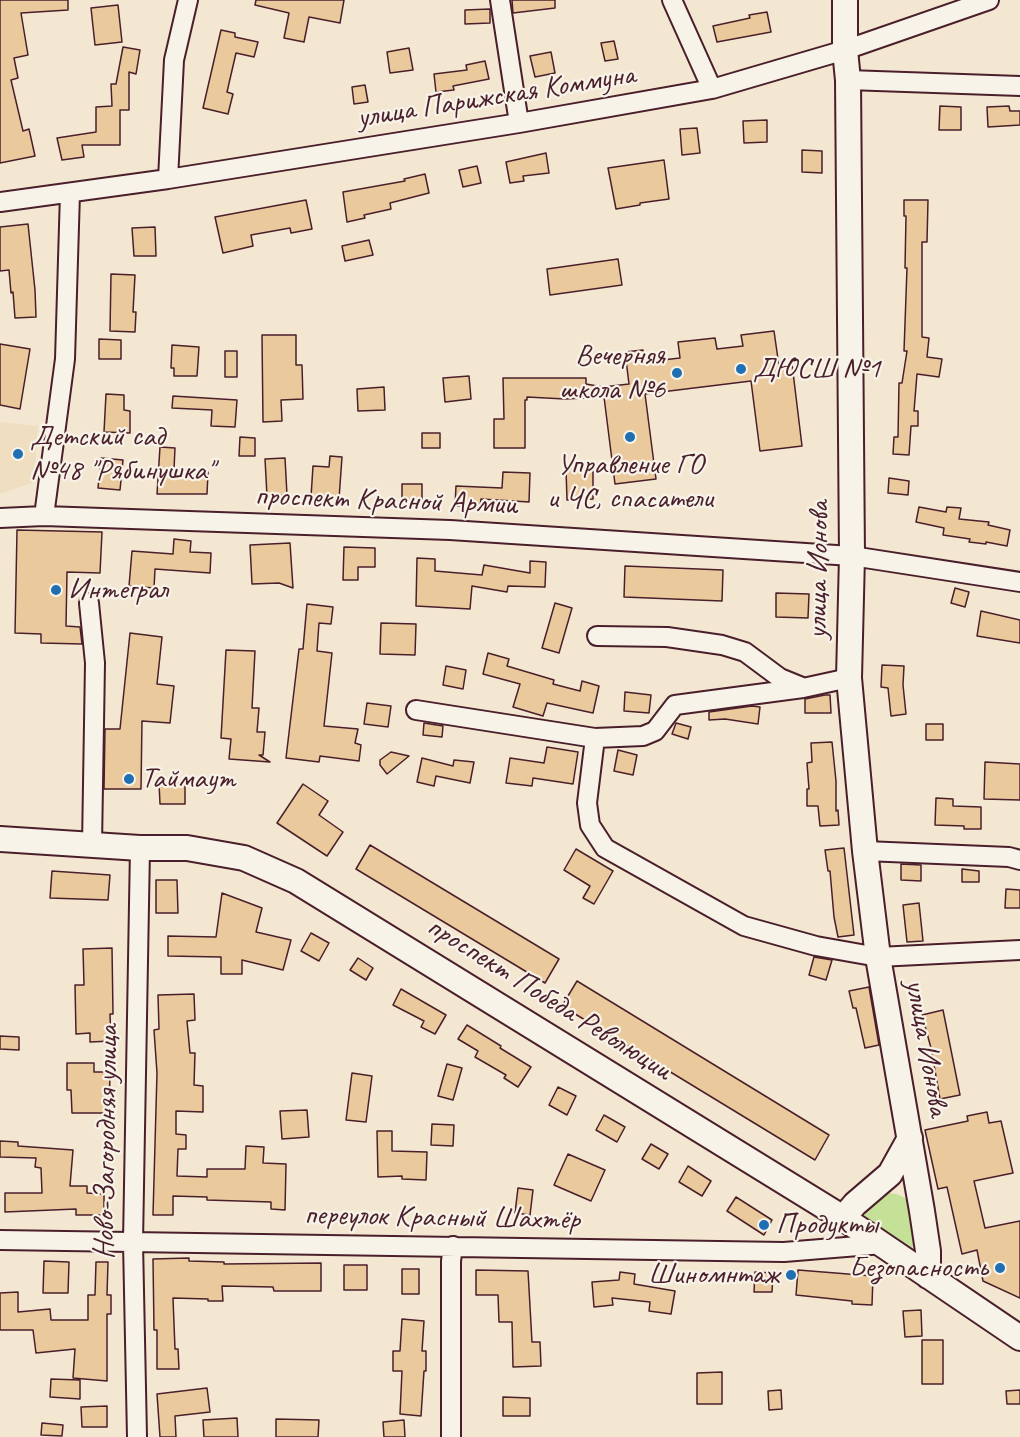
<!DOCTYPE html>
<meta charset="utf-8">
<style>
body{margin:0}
canvas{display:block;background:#f3e7d1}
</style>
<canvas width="1020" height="1437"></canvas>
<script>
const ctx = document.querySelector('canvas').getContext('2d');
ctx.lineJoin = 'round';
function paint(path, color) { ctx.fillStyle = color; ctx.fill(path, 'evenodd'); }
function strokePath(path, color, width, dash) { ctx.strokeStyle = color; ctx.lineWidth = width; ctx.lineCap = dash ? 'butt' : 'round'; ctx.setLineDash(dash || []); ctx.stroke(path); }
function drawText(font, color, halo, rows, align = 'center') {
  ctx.font = font + ' Caveat,sans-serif'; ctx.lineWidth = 4.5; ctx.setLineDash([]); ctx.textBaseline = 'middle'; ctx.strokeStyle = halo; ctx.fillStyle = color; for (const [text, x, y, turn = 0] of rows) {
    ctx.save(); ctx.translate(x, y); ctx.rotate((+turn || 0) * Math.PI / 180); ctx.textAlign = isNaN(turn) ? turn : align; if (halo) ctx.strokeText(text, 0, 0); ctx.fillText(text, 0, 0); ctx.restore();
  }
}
paint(new Path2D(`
 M0 422 38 426 34 482 0 494Z`), '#f0dec1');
paint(new Path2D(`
 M885 1193C915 1193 913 1212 919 1236L912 1248 863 1220 868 1206Z`), '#c5e097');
const building = new Path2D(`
 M0 0H68V10L21 13 28 55 14 58 18 78 11 80 23 131 29 129 35 156 0 163Z
 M256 0H344L340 23 309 17 304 42 284 38 289 13 255 5Z
 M512 0H555V8L513 13Z
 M118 5 122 42 95 45 91 8Z
 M490 9V23L465 24V10Z
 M767 12 771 32 717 42 713 26 750 18 749 15Z
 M221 30 235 33V37L258 42 254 57 236 53 227 92 233 94 228 114 203 108Z
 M614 41 618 59 605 61 601 43Z
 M123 47 140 50 136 74 129 72V110H120V145H82L84 157 62 160 57 138 96 132V107L112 106 111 84H116Z
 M409 48 413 70 390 73 387 52Z
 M551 52 555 73 535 77 530 56Z
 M485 61 489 79 453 86 454 90 436 92 434 74 467 70 466 65Z
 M365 85 368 102 354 104 352 87Z
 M940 106 961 107V130H939Z
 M1009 106 1010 111H1020V125L988 127 987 107Z
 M767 120V142L744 143 743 121Z
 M697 128 700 153 682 155 680 129Z
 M802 150 822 151V173L802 172Z
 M546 153 549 173 523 176 524 181 510 183 506 162Z
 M664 160 669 199 640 203V205L616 209 608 168Z
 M477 166 481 183 463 187 459 170Z
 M425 174 429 193 390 203 391 209 364 215 365 218 347 222 343 192 405 181 404 179Z
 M306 200 312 229 291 233 290 228 251 235 253 246 223 253 215 217Z
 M904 200H928L927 242H922V337L929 338 927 357 942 359 939 377 917 374 914 411H918V426H911L909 455 893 454 894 437H898L899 383H902L907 351H904L907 268H905L906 216H904Z
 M28 224 35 290 36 317 15 318 13 292 11 293 9 270 0 271V227Z
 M155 227 156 256H134L132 228Z
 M369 240 373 255 345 261 342 246Z
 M618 259 622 285 550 295 547 269Z
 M111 274 135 275 133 312H136L135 332 110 331Z
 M774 331 779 366 792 364 802 446 760 451 751 381 645 394 656 479 615 484 604 397 565 399 527 397V400H525V448H494V419H504L503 378H586V384L603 387 629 384 625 352 643 350 645 362 680 358 678 342 715 338 717 349 743 346 741 335Z
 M262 335H296V365H302L303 399 281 400 282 421 263 422Z
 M99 339 121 340V359H99Z
 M0 344 30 349 20 409 0 405Z
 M172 345 199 347 197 376H174V368H171Z
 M225 351H237V377H225Z
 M469 376 471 399 445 402 443 378Z
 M384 387 385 410 358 411 357 389Z
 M106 394 124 395V410L130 411V433L104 432Z
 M173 396 237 400 235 427 211 426 212 410 172 408Z
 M422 433H440V448H422Z
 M240 437 255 438V456H239Z
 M160 447 175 448 174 469 208 472 207 494H157Z
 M330 456 342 457 339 499 311 497 313 466 329 467Z
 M101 458 123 460 120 490 98 488Z
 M285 458 287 495 267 496 265 459Z
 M593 468V499L567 500 566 469Z
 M503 472 530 473 529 502 481 499 480 507 455 506 456 486 502 488Z
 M889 478 909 481 908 495 888 493Z
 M402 484H422V502L402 501Z
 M919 507 946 512 947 507 961 508 959 519 989 522 988 525 1010 530 1007 546 986 542V544L969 542 970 539 943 535 944 528 916 522Z
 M17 530 102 532 100 573 67 572 66 626 80 627 82 644 41 643V634L15 633Z
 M174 539 191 541 190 552 211 553 210 573 155 569 154 588 129 586 132 551 173 554Z
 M290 543 293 588 279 583 252 584 250 545Z
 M344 547 375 548V567H358V580H343Z
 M417 558 435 559V571L482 575 484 565 530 573V561L546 562 545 587 508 586 507 592 472 586 470 609 416 606Z
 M625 566 723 570 722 601 624 597Z
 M955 588 969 592 965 607 951 603Z
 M776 593 809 594 808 618 776 617Z
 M555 603 572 608 559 653 542 648Z
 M307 604 333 607 331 624 319 623 317 651 332 653 324 726 358 729 355 743 361 745 359 761 320 756 319 762 286 758 299 649H303Z
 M981 611 1020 620V643L977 636Z
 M381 623 416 624 415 655 380 654Z
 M130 633 162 637 157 684 174 686 170 723 142 721 141 789H104L105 729H120Z
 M226 650 255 651 252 708H259L257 732H265L263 755H259L270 762 229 759 231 739 221 738Z
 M488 653 509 659 507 666 554 680 553 684 580 691 582 681 599 686 593 713 547 703 543 716 513 707 520 684 483 674Z
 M882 665 904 666 903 685 906 714 891 716 888 688 881 687Z
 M446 666 466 670 463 689 443 685Z
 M625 692 651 695 649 713 624 711Z
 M825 695H830L831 713H805V699Z
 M367 703 391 706 388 727 364 724Z
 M752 706 760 707 758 724 725 719 709 720V712Z
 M424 723 443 726 442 737 423 735Z
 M676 723 691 727 688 739 672 734Z
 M926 724H943V740H926Z
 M832 742 836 781V811L838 810 839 825 820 826 818 806H807V789H809L807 763 812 762 811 743Z
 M547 747 578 752 573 784 533 778 532 786 506 783 510 758 544 763Z
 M618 750 637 755 633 775 614 771Z
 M391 752 409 756 387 774 380 765V760Z
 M422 758 453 766 454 760 474 762 470 783 436 776 434 786 417 782Z
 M985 762 1020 764V800L984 799Z
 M159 783H185V804H160Z
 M303 784 328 801 319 815 343 832 327 856 277 823Z
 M936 798 953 799V806L981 807V829H964V826L935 825Z
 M370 845 559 959 545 983 356 869Z
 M844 848 854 935 838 937 834 917 830 871H828L825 850Z
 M576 849 613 871 594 904 583 898 590 886 564 870Z
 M901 864 921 865V881L901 880Z
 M962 869 979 871V882H962Z
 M52 871 110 875 108 900 50 898Z
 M156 880H177L178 913H156Z
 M1006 889 1020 890V908H1005Z
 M222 893 262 908 256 932 291 940 283 970 242 960V974H221V957L168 956V936L216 937Z
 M919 903 923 941 907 942 903 905Z
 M311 933 329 943 319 961 301 951Z
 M112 948 113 1014H110L111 1041 90 1042V1033L76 1034 75 985H84L83 949Z
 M814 957 832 960 826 980 809 975Z
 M358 958 373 968 366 980 350 970Z
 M577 981 829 1135 815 1160 562 1006Z
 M869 987 879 1045 865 1048 856 1008H853L849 991Z
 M401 989 446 1015 435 1034 421 1027 424 1021 393 1005Z
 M194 994 195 1020 187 1021 190 1053H195L194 1085 203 1086V1112L176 1111V1134L186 1135V1149H178L177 1176 207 1177V1169H245L246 1146 264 1147 263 1163 286 1164 285 1210 271 1209V1202L207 1200V1197L173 1196V1215H153L157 1073 154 1030 159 1029 158 995Z
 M943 1010 960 1095 940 1099 931 1048 922 1015Z
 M467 1025 501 1046 500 1048 531 1067 518 1087 504 1078 506 1075 475 1057 478 1051 458 1039Z
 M0 1036 19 1037V1050L0 1049Z
 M67 1063H94V1072H110L109 1113H72L71 1090H67Z
 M447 1064 462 1068 453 1100 438 1096Z
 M352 1073 372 1076 366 1122 346 1120Z
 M558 1087 576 1096 567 1115 549 1105Z
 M307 1110 309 1137 282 1139 280 1111Z
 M987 1112 989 1123 1001 1121 1013 1173 974 1181 985 1228 1020 1221V1298L983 1281 977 1250 962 1254 947 1187 938 1189 925 1130 968 1121 967 1116Z
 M604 1115 625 1127 617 1142 596 1130Z
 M432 1124 454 1125 453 1146 431 1145Z
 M377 1131H392V1151L427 1152 426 1180 402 1179V1176L378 1177Z
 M0 1141 18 1142V1146L73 1150 70 1186H87V1193L104 1194V1215H76V1209L5 1212V1193H42L41 1168 35 1167 36 1158 0 1157Z
 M651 1144 668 1154 659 1169 642 1159Z
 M568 1154 605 1170 591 1201 554 1185Z
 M688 1166 711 1181 702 1196 679 1182Z
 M518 1188 533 1190 530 1215 515 1213Z
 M736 1197 772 1220 764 1235 727 1211Z
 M189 1258V1261L224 1262V1264L321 1263V1291H274L273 1287 222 1286 223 1301H208V1299L173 1298 175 1349H178L179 1369H157V1330H154L153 1259Z
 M44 1261 69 1262 68 1293H43Z
 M96 1262H108L107 1295H111V1314H107V1381L73 1378 75 1349 36 1353 33 1330H0V1293L18 1292V1312L50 1309 51 1320H88V1295H95Z
 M344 1265H367V1290H344Z
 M402 1269H419V1294H402Z
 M476 1270 528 1271 532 1342H540L541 1366 513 1367 512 1322H499L498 1295H476Z
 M798 1270 873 1276 872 1305 852 1304V1301L796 1295Z
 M620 1272 635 1274 634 1284 675 1291 671 1314 649 1311 650 1302 612 1298 613 1305 594 1307 592 1282 619 1280Z
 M755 1272 773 1273 772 1292H754Z
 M921 1310 922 1336 905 1337 903 1311Z
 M402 1319 424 1321 422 1351H426V1371H424L421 1416 400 1414 402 1371H393V1351H400Z
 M922 1340H943V1384H922Z
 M722 1372V1404H697V1373Z
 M51 1379 80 1380V1399L50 1397Z
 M207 1388 210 1412 175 1416 176 1437H160L157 1394Z
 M781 1390 782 1409 769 1410 768 1391Z
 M1020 1390V1404H1007L1006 1391Z
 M503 1397 530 1398V1416H503Z
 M107 1406V1427H82L81 1407Z
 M237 1418 238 1437H204L203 1420Z
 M276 1419 319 1420 318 1437H276Z
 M404 1420 405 1437H384L383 1422Z
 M42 1423 63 1425 62 1436 41 1435Z`);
paint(building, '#eaca9c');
strokePath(building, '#4a1f2b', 1.5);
const minor = new Path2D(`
 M500 0 519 123
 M672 0 712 89
 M848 80 1020 86
 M168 179 174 60 188 0
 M0 202 168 179 519 123 712 89 845 50 989 0
 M44 516 65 359 70 193
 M0 518 44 516 450 530 852 556 1020 582
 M89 603 95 663 92 845
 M597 636 667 637 722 645 745 652 780 678 802 687
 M416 710 595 738 643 736 655 731 675 705 803 688 849 678
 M595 738 587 803 590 825 605 848 744 926 816 946 878 957 1020 950
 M865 851 1009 857 1020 860
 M0 1240 784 1252 883 1244
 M137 1437 133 1242 140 848
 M451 1437V1261L453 1246`);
const major = new Path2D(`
 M845 0V50L848 80 852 556 849 678 865 851 878 957 922 1211 928 1251V1276
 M0 839 140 848H187L244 858 296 881 843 1218 1020 1338
 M843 1218 855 1204 890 1174 910 1138`);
strokePath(minor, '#4a1f2b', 22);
strokePath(major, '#4a1f2b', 28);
strokePath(minor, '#f7f3e8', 18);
strokePath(major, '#f7f3e8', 24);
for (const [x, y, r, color] of [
 [741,369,6,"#1f6fb2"],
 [677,373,6,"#1f6fb2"],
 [630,437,6,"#1f6fb2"],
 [18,454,6,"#1f6fb2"],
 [56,590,6,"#1f6fb2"],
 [129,779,6,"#1f6fb2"],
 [764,1225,6,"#1f6fb2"],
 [1000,1268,6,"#1f6fb2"],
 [791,1275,6,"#1f6fb2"]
]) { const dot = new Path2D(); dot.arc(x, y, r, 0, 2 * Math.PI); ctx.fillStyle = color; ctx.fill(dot); strokePath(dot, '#f7f3e8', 2); }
drawText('30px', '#4a1f2b', '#f7f3e8', [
 ["улица Парижская Коммуна",496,97,-9],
 ["проспект Красной Армии",386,501,2],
 ["улица Ионова",819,570,-89],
 ["проспект Победа Революции",549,999,32],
 ["улица Ионова",926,1048,80],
 ["Ново-Загородняя улица",107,1142,-89],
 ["переулок Красный Шахтёр",442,1218,1]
]);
drawText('30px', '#4a1f2b', '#f7f3e8', [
 ["Вечерняя",665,356,"right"],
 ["школа №6",665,390,"right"],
 ["ДЮСШ №1",753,369],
 ["Детский сад",30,437],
 ["№48 \"Рябинушка\"",30,471],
 ["Управление ГО",630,465,"center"],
 ["и ЧС, спасатели",630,499,"center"],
 ["Интеграл",68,590],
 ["Таймаут",141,779],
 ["Продукты",776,1225],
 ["Безопасность",988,1268,"right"],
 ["Шиномнтаж",779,1275,"right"]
], 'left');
</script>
